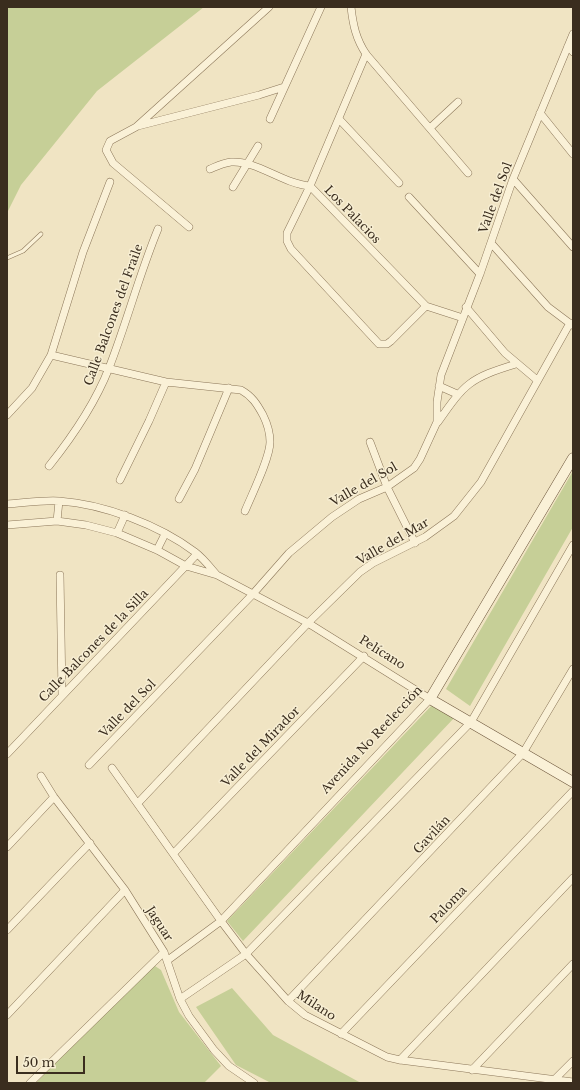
<!DOCTYPE html>
<meta charset="utf-8">
<style>
body{margin:0}
#map{position:relative;width:580px;height:1090px;overflow:hidden;background:#f0e4c3;font-family:"Libre Baskerville",serif}
canvas{display:block}
.frame{position:absolute;inset:0;border:8px solid #3a2d1e;pointer-events:none}
.scale{position:absolute;left:16px;top:1056px;width:69px;height:18px;box-sizing:border-box;border:2px solid #3a2d1e;border-top:0;padding-left:5px;font-size:12px;line-height:14px;white-space:nowrap;color:#3a2d1e;-webkit-text-stroke:3px #f7eed3;paint-order:stroke}
</style>
<div id="map">
<canvas width="580" height="1090"></canvas>
<div class="frame"></div>
<div class="scale">50 m</div>
</div>
<script>
const ctx = document.querySelector('canvas').getContext('2d');
ctx.lineJoin = 'round';
function paint(path, color) { ctx.fillStyle = color; ctx.fill(path, 'evenodd'); }
function strokePath(path, color, width, dash) { ctx.strokeStyle = color; ctx.lineWidth = width; ctx.lineCap = dash ? 'butt' : 'round'; ctx.setLineDash(dash || []); ctx.stroke(path); }
function drawText(font, color, halo, rows, align = 'center') {
  ctx.font = font + ' "Libre Baskerville",serif'; ctx.lineWidth = 3; ctx.setLineDash([]); ctx.textBaseline = 'middle'; ctx.strokeStyle = halo; ctx.fillStyle = color; for (const [text, x, y, turn = 0] of rows) {
    ctx.save(); ctx.translate(x, y); ctx.rotate((+turn || 0) * Math.PI / 180); ctx.textAlign = isNaN(turn) ? turn : align; if (halo) ctx.strokeText(text, 0, 0); ctx.fillText(text, 0, 0); ctx.restore();
  }
}
paint(new Path2D(`
 M10 7H204L97 91 21 185 7 213V9Z
 M573 471V527L470 706 446 689Z
 M434 703 455 717 243 941 227 921Z
 M152 964 161 970 179 1012 221 1066 204 1083H36Z
 M232 988 273 1035 361 1083H271L236 1065 196 1007Z`), '#c6cf97');
const lane = new Path2D(`
 M7 258 23 251 41 234`);
const street = new Path2D(`
 M351 7C353 25 356 39 366 54L468 173
 M568 46 573 52
 M366 54 310 186 287 233V241L291 249 379 344H387L391 341 426 306
 M540 113 573 154
 M270 119 321 7
 M339 119 399 183
 M138 126 259 95 284 87
 M430 128 458 102
 M210 169C217 166 223 163 231 162 256 160 283 184 310 186L426 306 463 318
 M513 179 573 247
 M233 187 258 146
 M409 197 480 274
 M189 227 113 163 106 150 110 141 136 127 269 7
 M491 243 548 307 572 325
 M466 307 505 353 537 380
 M51 355 166 382 241 390C252 396 257 404 263 415 267 423 270 433 270 442 270 458 252 494 245 511
 M439 386 457 394
 M7 415 32 388 51 355 83 252 110 182
 M438 422C465 383 470 378 516 364
 M370 442 387 487 415 543
 M49 466C73 436 95 404 109 368 127 322 139 275 158 229
 M120 480 149 421 166 382
 M179 499 195 469 229 388
 M7 504C24 503 42 500 59 501 104 504 159 525 195 552 203 558 210 567 216 574
 M57 521 59 501
 M7 525 57 521 86 525 117 533 157 550 186 566 217 575 308 623 430 699 221 921 168 960
 M117 533 125 515
 M157 550 165 534
 M60 575 62 694
 M7 754 197 554
 M89 765 252 595 289 553 332 517 359 499 387 487 414 468 420 459 437 422V402L441 375 480 274 513 179 573 34
 M112 768 221 921 246 954 288 1001 305 1015 387 1057 400 1060 573 1082
 M41 776 54 797 125 890 164 952 180 999 189 1016 214 1050 229 1066 254 1083
 M138 803 308 623 360 572 373 563 425 537 454 516 481 482 570 323
 M7 847 54 797
 M174 853 364 656
 M7 930 90 843
 M180 999 246 954 471 722 573 545
 M288 1001 523 753 573 669
 M7 1015 125 890
 M341 1034 573 791
 M400 1060 573 878
 M472 1070 573 964
 M553 1081 573 1061
 M30 1083 164 952`);
const secondary = new Path2D(`
 M573 458 430 699 573 782`);
strokePath(lane, '#8b7659', 4.5);
strokePath(street, '#8b7659', 8);
strokePath(secondary, '#6d563c', 11);
strokePath(lane, '#faf1d7', 3.5);
strokePath(street, '#faf1d7', 7);
strokePath(secondary, '#faf1d7', 10);
drawText('12px', '#3a2d1e', '#f7eed3', [
 ["Valle del Sol",496,198,-70],
 ["Los Palacios",352,215,46],
 ["Calle Balcones del Fraile",114,315,-70],
 ["Valle del Sol",364,485,-30],
 ["Valle del Mar",393,542,-30],
 ["Calle Balcones de la Silla",94,646,-46],
 ["Pelícano",382,653,32],
 ["Valle del Sol",128,709,-46],
 ["Avenida No Reelección",372,740,-47],
 ["Valle del Mirador",261,747,-46],
 ["Gavilán",432,835,-47],
 ["Paloma",449,905,-46],
 ["Jaguar",159,924,57],
 ["Milano",316,1006,33]
]);
</script>
